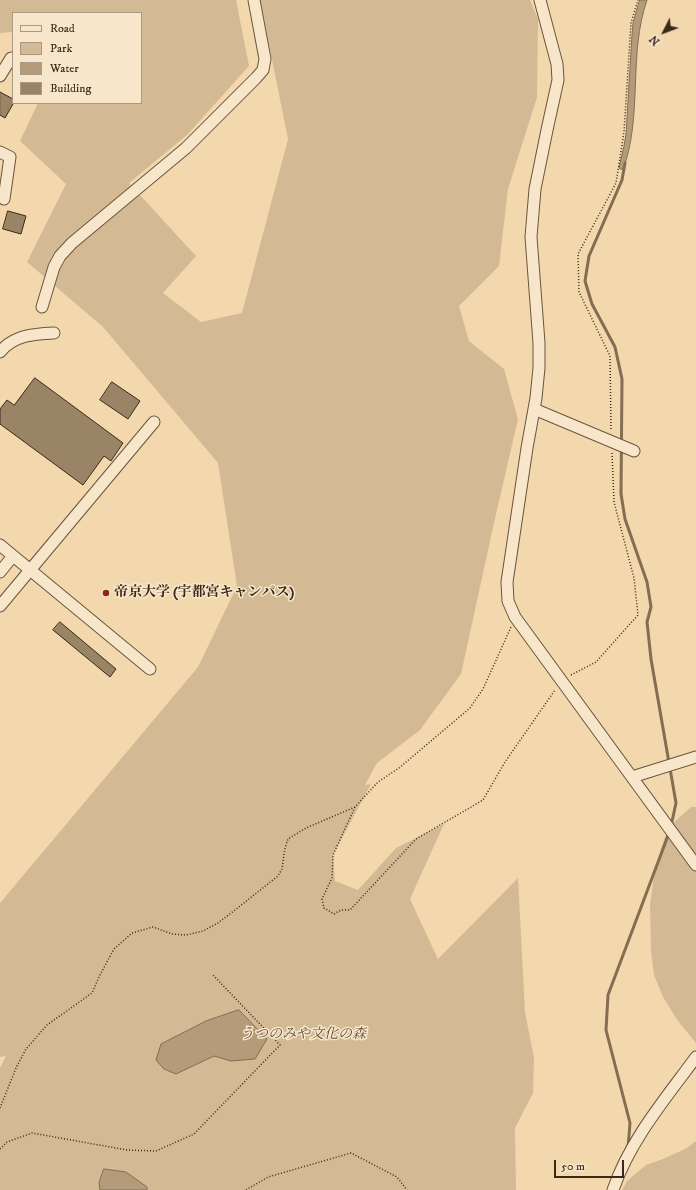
<!DOCTYPE html>
<meta charset="utf-8">
<style>
body{margin:0}
#map{position:relative;width:696px;height:1190px;overflow:hidden;background:#f3d8ae;font-family:"IM FELL DW Pica",serif}
canvas{display:block}
.legend{position:absolute;left:12px;top:12px;width:130px;height:92px;box-sizing:border-box;background:#f7e6ca;border:1px solid #ab9a83;margin:0;padding:5px 7px;list-style:none;font-size:12px;color:#3a2918}
.legend li{display:flex;align-items:center;gap:8px;height:20px}
.legend b{width:20px;border:1px solid #ab9a83}
.north{position:absolute;left:644px;top:12px;width:40px;height:40px;-webkit-text-stroke:3px #f7e6ca;paint-order:stroke;rotate:228deg;font-size:11px;font-weight:700;line-height:16px;text-align:center;color:#3a2918}
.north::after{content:'';display:block;margin:auto;width:14px;height:18px;background:#3a2918;clip-path:polygon(50% 0,100% 100%,50% 72%,0 100%)}
.scale{position:absolute;left:554px;top:1160px;width:70px;height:18px;box-sizing:border-box;border:2px solid #3a2918;border-top:0;padding-left:5px;font-size:12px;line-height:14px;white-space:nowrap;color:#3a2918;-webkit-text-stroke:3px #f7e6ca;paint-order:stroke}
</style>
<div id="map">
<canvas width="696" height="1190"></canvas>
<ul class="legend">
<li><b style="height:5px;background:#f7e6ca"></b>Road</li>
<li><b style="height:11px;background:#d4ba94"></b>Park</li>
<li><b style="height:11px;background:#b49c7b"></b>Water</li>
<li><b style="height:11px;background:#9a8466"></b>Building</li>
</ul>
<div class="north">N</div>
<div class="scale">50 m</div>
</div>
<script>
const ctx = document.querySelector('canvas').getContext('2d');
ctx.lineJoin = 'round';
function paint(path, color) { ctx.fillStyle = color; ctx.fill(path, 'evenodd'); }
function strokePath(path, color, width, dash) { ctx.strokeStyle = color; ctx.lineWidth = width; ctx.lineCap = dash ? 'butt' : 'round'; ctx.setLineDash(dash || []); ctx.stroke(path); }
function drawText(font, color, halo, rows, align = 'center') {
  ctx.font = font + ' "IM FELL DW Pica","Noto Serif JP",serif'; ctx.lineWidth = 3; ctx.setLineDash([]); ctx.textBaseline = 'middle'; ctx.strokeStyle = halo; ctx.fillStyle = color; for (const [text, x, y, turn = 0] of rows) {
    ctx.save(); ctx.translate(x, y); ctx.rotate((+turn || 0) * Math.PI / 180); ctx.textAlign = isNaN(turn) ? turn : align; if (halo) ctx.strokeText(text, 0, 0); ctx.fillText(text, 0, 0); ctx.restore();
  }
}
paint(new Path2D(`
 M0 0H236L249 66 187 135 129 183 196 256 163 293 201 322 242 313 288 139 260 0H530L538 19 537 97 508 189 499 266 459 306 469 341 504 369 518 419 494 523 461 674 420 730 377 763 365 785 371 784 333 855 335 881 358 890 396 848 444 824 410 899 438 959 518 878 525 1012 534 1058 533 1093 515 1128 516 1190H0V1068L6 1056 0 1057V903L198 667 237 586 218 463 103 327 27 262 66 184 20 141 38 103H141V13H13V32L0 33Z
 M691 807H696V1043L678 1021 663 997 654 975 651 952 650 904 655 870 664 839 672 824Z
 M696 1141V1190H622L627 1181 646 1165 663 1159 687 1148Z`), '#d4ba94');
const water = new Path2D(`
 M640 0H647C628 55 643 115 623 170L619 168 624 146 626 134 632 35 633 23Z
 M239 1010 267 1039 255 1059 231 1061 214 1056 176 1074 164 1069 156 1060 161 1044 206 1021Z
 M104 1169 126 1172 147 1187V1190H100L99 1183Z`);
paint(water, '#b49c7b');
strokePath(water, '#836e53', 1);
strokePath(new Path2D(`
 M625 163 622 180 589 256 585 281 592 304 615 347 622 379 621 494 625 519 647 582 651 607 647 622 651 659 676 803 671 826
 M628 1148 630 1123 606 1030 608 995 669 833`), '#836e53', 3);
const building = new Path2D(`
 M0 92 13 99V104L5 118 0 115Z
 M8 211 26 216 21 234 3 229Z
 M35 378 123 443 111 461 104 456 83 485 0 424V409L7 400 14 405Z
 M112 382 140 401 128 419 100 400Z
 M60 622 116 669 110 677 53 630Z`);
paint(building, '#9a8466');
strokePath(building, '#3a2918', 1);
const minor = new Path2D(`
 M540 0 557 64 558 80 547 130 535 189 531 237 539 343V368L536 398 527 448 507 582 508 601 515 617 696 865
 M0 76 11 58
 M0 152 10 157 4 199
 M42 307 54 267 60 256 72 243 186 148 256 78 263 70 265 59 254 0
 M0 352C14 335 33 334 54 333
 M534 409 634 451
 M0 545 150 669
 M0 572 13 556
 M0 606 154 422
 M632 777 696 757
 M613 1190C630 1140 666 1098 696 1057`);
strokePath(minor, '#68553e', 13);
strokePath(new Path2D(`
 M611 429 610 356 579 292 578 254 616 183 624 132 631 23 638 0
 M571 675 596 662 638 615 634 578 614 502 612 453
 M355 807 333 855 332 878 322 899 324 908 334 914 341 910H350L416 839 483 800 505 762 555 690
 M0 1108 16 1068 26 1049 47 1025 92 993 100 975 114 949 132 933 153 927 172 934 186 935 203 931 218 923 235 910 278 876 282 869 285 848 288 839 306 828 355 807 378 782 399 768 470 708 483 689 511 627
 M0 1149 7 1142 32 1133 127 1150 156 1151 194 1134 280 1045 212 974
 M246 1190 268 1177 351 1153 397 1177 407 1190`), '#3a2918', 1.5, [1, 2]);
strokePath(minor, '#f7e6ca', 11);
for (const [x, y, r, color] of [
 [106,593,4,"#8f2418"]
]) { const dot = new Path2D(); dot.arc(x, y, r, 0, 2 * Math.PI); ctx.fillStyle = color; ctx.fill(dot); strokePath(dot, '#f7e6ca', 1.5); }
drawText('bold 14px', '#3a2918', '#f7e6ca', [
 ["帝京大学 (宇都宮キャンパス)",114,593]
], 'left');
drawText('italic 14px', '#604d37', '#f7e6ca', [
 ["うつのみや文化の森",303,1035]
]);
</script>
